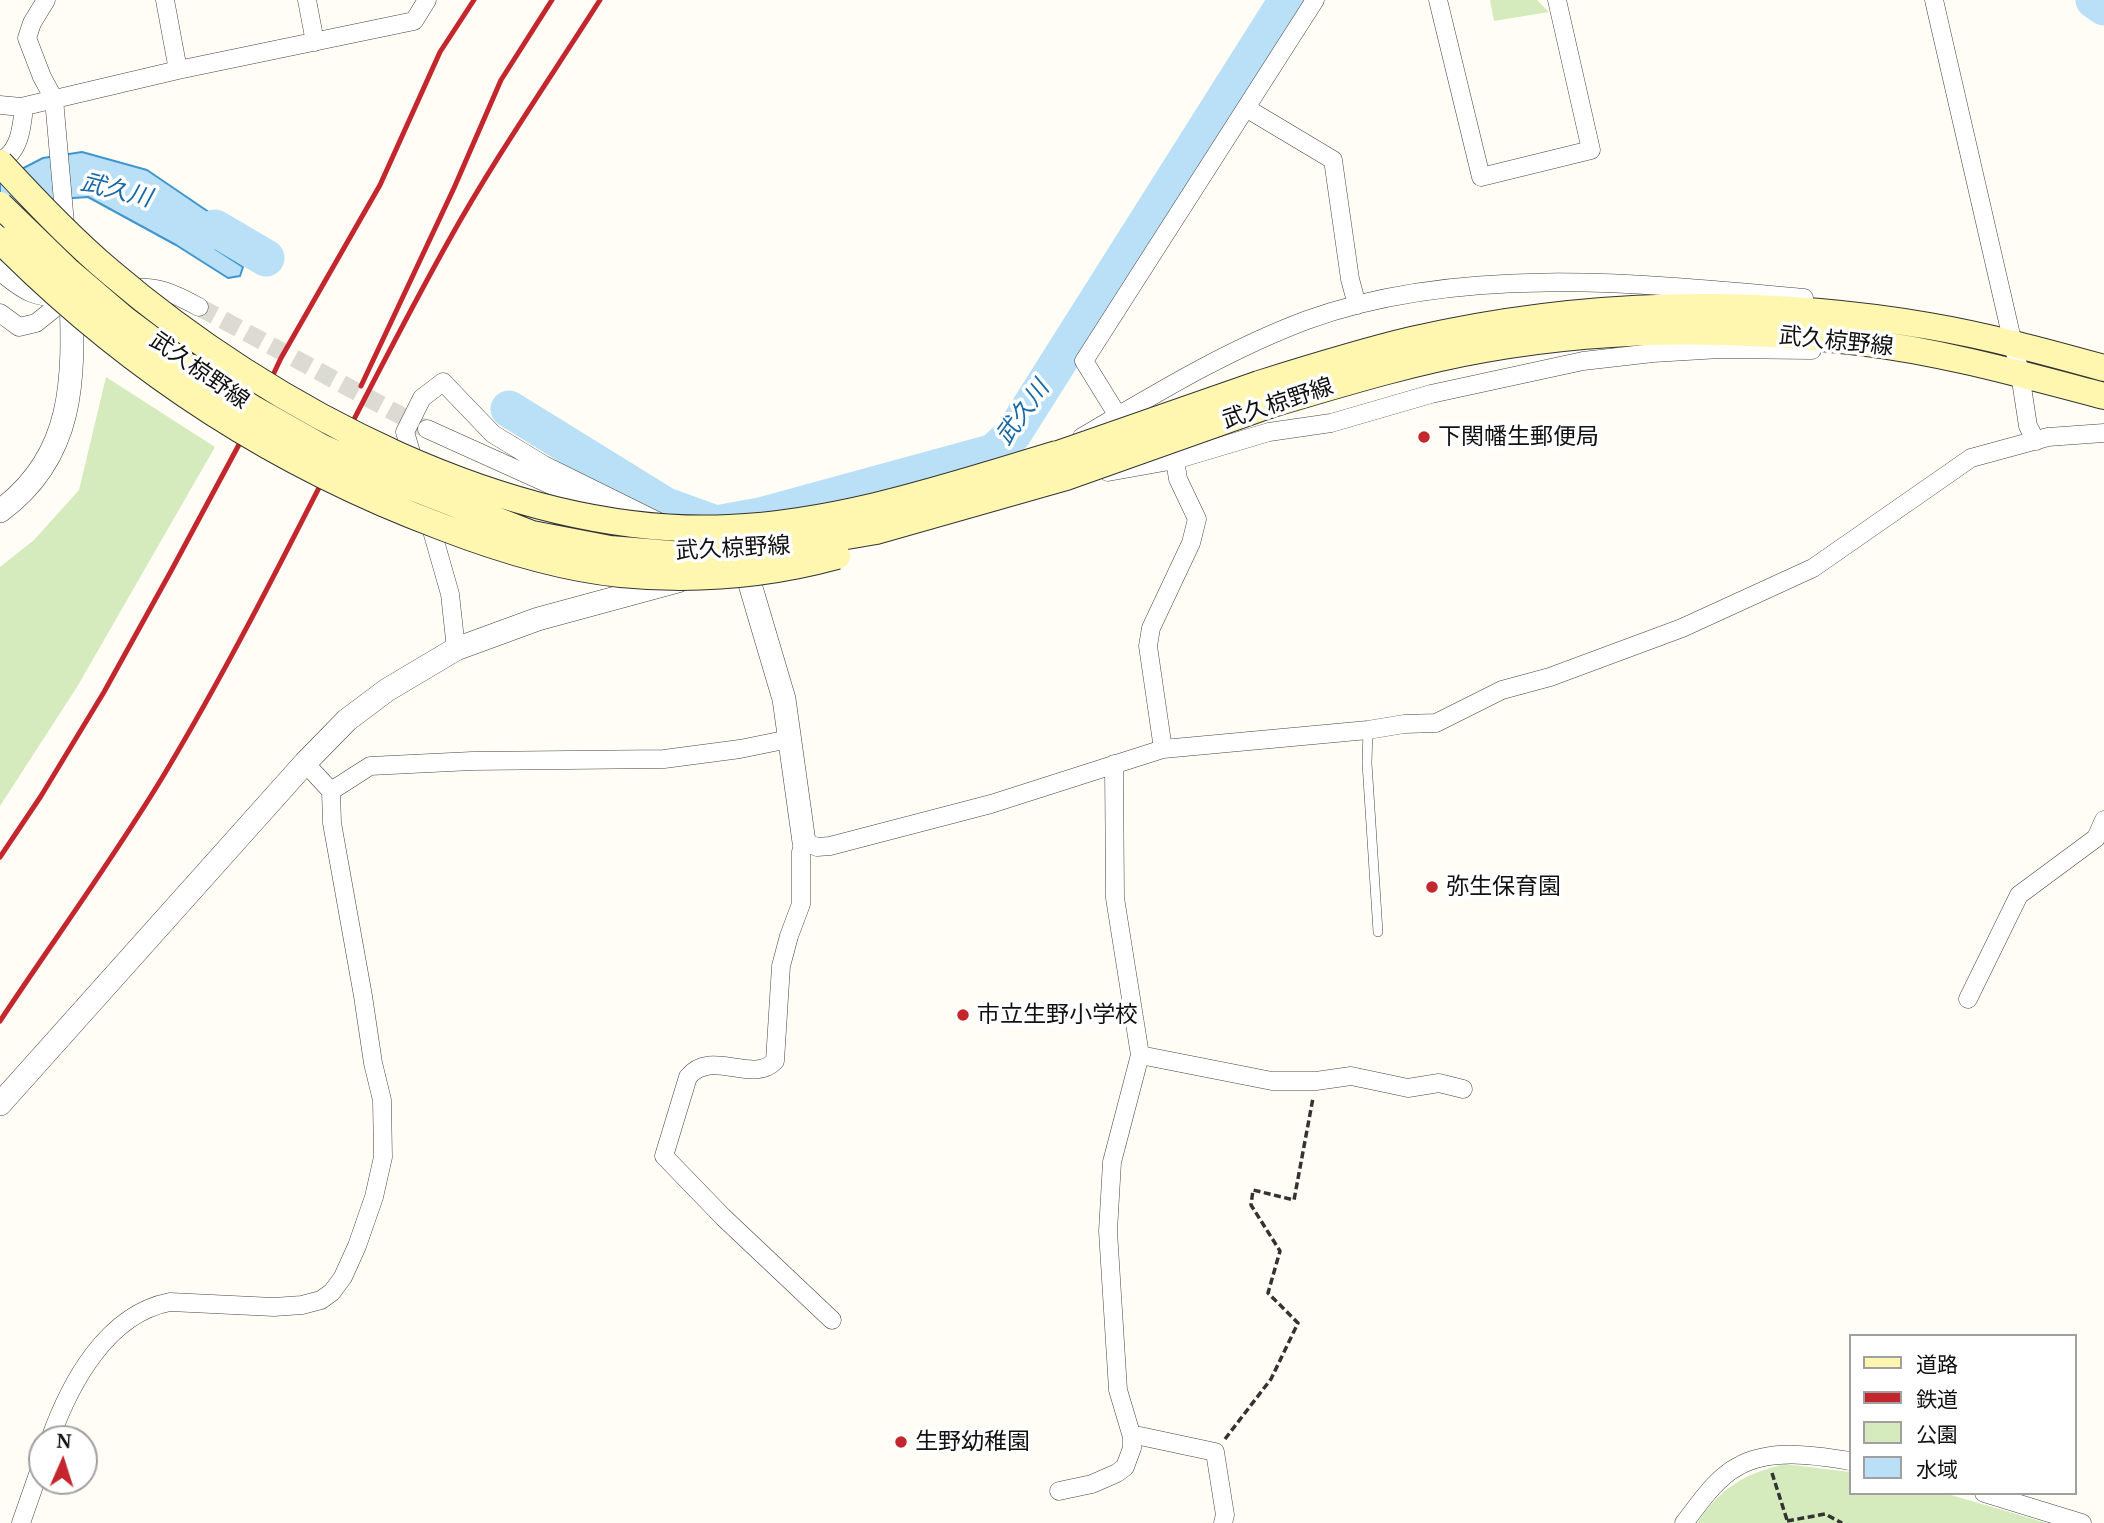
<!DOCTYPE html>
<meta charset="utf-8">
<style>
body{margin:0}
#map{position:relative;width:2104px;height:1523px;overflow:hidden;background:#fffdf5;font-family:"Noto Serif","Noto Sans JP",serif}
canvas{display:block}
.legend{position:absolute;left:1849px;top:1334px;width:228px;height:161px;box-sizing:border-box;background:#fff;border:2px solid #a0a0a0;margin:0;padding:9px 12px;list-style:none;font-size:21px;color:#111}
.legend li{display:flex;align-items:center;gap:14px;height:35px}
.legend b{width:35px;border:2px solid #a0a0a0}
.north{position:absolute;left:28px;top:1425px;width:70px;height:70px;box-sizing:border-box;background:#fff;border:2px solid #a0a0a0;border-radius:50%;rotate:3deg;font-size:19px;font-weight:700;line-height:28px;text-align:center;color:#111}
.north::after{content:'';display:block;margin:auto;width:24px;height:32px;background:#c4262e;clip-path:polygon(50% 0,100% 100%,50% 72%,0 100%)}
</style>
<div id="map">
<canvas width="2104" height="1523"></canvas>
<ul class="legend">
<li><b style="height:9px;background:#fff6b0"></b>道路</li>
<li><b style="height:9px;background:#c4262e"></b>鉄道</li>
<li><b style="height:19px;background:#d5ebbd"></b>公園</li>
<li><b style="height:19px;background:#b9e0f7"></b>水域</li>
</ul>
<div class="north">N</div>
</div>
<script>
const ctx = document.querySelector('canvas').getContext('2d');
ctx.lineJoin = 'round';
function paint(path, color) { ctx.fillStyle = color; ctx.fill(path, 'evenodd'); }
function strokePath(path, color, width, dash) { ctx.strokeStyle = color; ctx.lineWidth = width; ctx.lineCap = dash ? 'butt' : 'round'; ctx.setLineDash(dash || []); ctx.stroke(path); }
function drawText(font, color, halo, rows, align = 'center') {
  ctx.font = font + ' "Noto Serif","Noto Sans JP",serif'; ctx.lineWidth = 7; ctx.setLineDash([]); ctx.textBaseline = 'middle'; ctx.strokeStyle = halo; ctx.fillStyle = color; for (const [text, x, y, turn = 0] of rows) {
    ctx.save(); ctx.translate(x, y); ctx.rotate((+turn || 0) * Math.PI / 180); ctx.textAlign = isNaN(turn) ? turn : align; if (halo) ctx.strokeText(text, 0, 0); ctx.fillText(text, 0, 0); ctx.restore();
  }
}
paint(new Path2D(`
 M1490 0H1537L1549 12 1494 21Z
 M106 377 215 447 77 687 0 806V567L34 540 79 490Z
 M1785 1464 1850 1472V1493H1944L2047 1523H1697C1721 1488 1743 1474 1785 1464Z`), '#d5ebbd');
const water = new Path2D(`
 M82 152 147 170 247 238 258 253 249 254 216 240 215 249 243 267 240 276 228 278 176 245 88 197 59 199 11 216 0 222V180L43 158Z`);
paint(water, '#b9e0f7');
strokePath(water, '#3f96cf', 2);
strokePath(new Path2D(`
 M2094 0 2104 7
 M215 228 266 258
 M509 409 666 506 716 524 760 516 994 452 1013 434 1287 0`), '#b9e0f7', 37);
strokePath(new Path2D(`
 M199 307 424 428`), '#dbdad3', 18, [18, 9]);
const service = new Path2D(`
 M1368 730 1367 763 1378 932`);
const minor = new Path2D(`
 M46 0 32 23 27 38 42 77 54 99 66 235
 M165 0 178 70
 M307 0 315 42
 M1438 0 1481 177 1591 150 1557 0
 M1934 0 2020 374 2028 426 2036 441
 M0 105 21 107 178 70 414 21 427 0
 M1246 108 1333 160 1350 279 1357 305
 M0 161C20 152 22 126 24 107
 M127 288C157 285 173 293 199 307
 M0 313 19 327 36 323 71 295
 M1127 423 1118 416 1084 361 1315 0
 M427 429 611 512
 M1082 437C1155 394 1227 350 1307 320 1460 264 1644 283 1804 298
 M415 466 405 432 422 398 443 382 493 434 544 465 722 553
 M1108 472 1175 460 1269 432 1331 423 1431 394 1583 361 1653 353 1720 349 1812 350
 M428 517 450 594 456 649
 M1163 749 1148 646 1151 628 1191 543 1197 519 1178 479 1175 460 1166 453
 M331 791 370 766 472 761 664 759 740 749 789 739
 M1968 999 2019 895 2096 838 2104 820
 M1140 1055 1272 1081H1316L1351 1076 1408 1088 1439 1083 1463 1089
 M832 1320 723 1217 664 1156 688 1077C712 1048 752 1085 775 1061L781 966 789 936 801 904V852L804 842 817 847 830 846 991 804 1163 749 1368 730 1404 724 1436 723 1502 690 1550 677 1682 628 1813 568 1971 458 2048 437 2104 433
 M1132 1437 1140 1436 1215 1452 1225 1515 1223 1523
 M50 1439C70 1383 107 1314 170 1302L274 1307 302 1305 321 1300 332 1292 343 1277 357 1246 374 1197 383 1157 382 1100 373 1063 363 996 332 823 331 791 305 763
 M1059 1491 1092 1484 1117 1473 1125 1467 1132 1448V1437L1118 1390 1108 1231 1112 1162 1140 1055 1115 898 1114 764
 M1984 1493 2082 1523
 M21 1523 42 1463
 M1684 1523C1699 1504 1716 1478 1737 1467 1770 1448 1814 1455 1850 1461`);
const tertiary = new Path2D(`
 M0 268C25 290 37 297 71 295 74 379 75 456 0 511
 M744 564 784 699 804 842
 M0 1104 305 763 347 720 387 690 456 649 538 619 678 581`);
const secondary = new Path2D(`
 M1259 384C1310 368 1361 352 1412 340 1581 301 1758 297 1929 326 1988 336 2046 352 2104 368
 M1269 405C1340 384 1411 362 1485 349 1609 327 1735 327 1860 342 1943 352 2024 375 2104 396`);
strokePath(service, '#444', 10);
strokePath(minor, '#444', 19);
strokePath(tertiary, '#444', 24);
strokePath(secondary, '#333', 28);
strokePath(new Path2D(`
 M1225 1439 1271 1379 1298 1323 1268 1293 1280 1251 1251 1205 1253 1190 1294 1200 1313 1098
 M1772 1473 1788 1523
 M1787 1521 1825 1514 1842 1523`), '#333', 3.5, [7, 3.5]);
strokePath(service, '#fff', 9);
strokePath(minor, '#fff', 18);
strokePath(tertiary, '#fff', 23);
strokePath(secondary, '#fff6b0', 26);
strokePath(new Path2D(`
 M361 386 454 188 501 80 552 0
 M0 857 41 796 104 692 171 571 249 426 281 358 380 185 440 52 474 0
 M0 1021C55 938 114 858 165 773 268 601 350 417 448 242 494 159 549 80 600 0`), '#c4262e', 5);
const secondaryBridge = new Path2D(`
 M0 163C34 200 70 238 109 271 270 409 512 538 729 528 842 523 950 486 1057 454
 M0 205 69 272 124 319 192 370 252 408 321 447 396 481 532 534 610 549 695 556 759 551 876 531 1066 477 1269 405
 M0 240C127 368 273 464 442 527 499 549 559 568 621 574 693 581 767 575 837 556
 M1041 460 1259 384`);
strokePath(secondaryBridge, '#333', 28, []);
strokePath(secondaryBridge, '#fff6b0', 26);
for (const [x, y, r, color] of [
 [1424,437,7,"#c4262e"],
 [1432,887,7,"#c4262e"],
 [963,1015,7,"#c4262e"],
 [901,1442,7,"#c4262e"]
]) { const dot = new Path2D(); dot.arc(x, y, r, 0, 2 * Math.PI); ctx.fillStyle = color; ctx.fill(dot); strokePath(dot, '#fff', 2.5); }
drawText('23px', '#111', '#fff', [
 ["武久椋野線",1836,342,6],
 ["武久椋野線",199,371,35],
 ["武久椋野線",1278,404,-18],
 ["武久椋野線",733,549,-3]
]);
drawText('23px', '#111', '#fff', [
 ["下関幡生郵便局",1438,437],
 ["弥生保育園",1446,887],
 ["市立生野小学校",977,1015],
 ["生野幼稚園",915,1442]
], 'left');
drawText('italic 24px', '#1768a6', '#fff', [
 ["武久川",116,191,14],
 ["武久川",1023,413,-54]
]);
</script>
